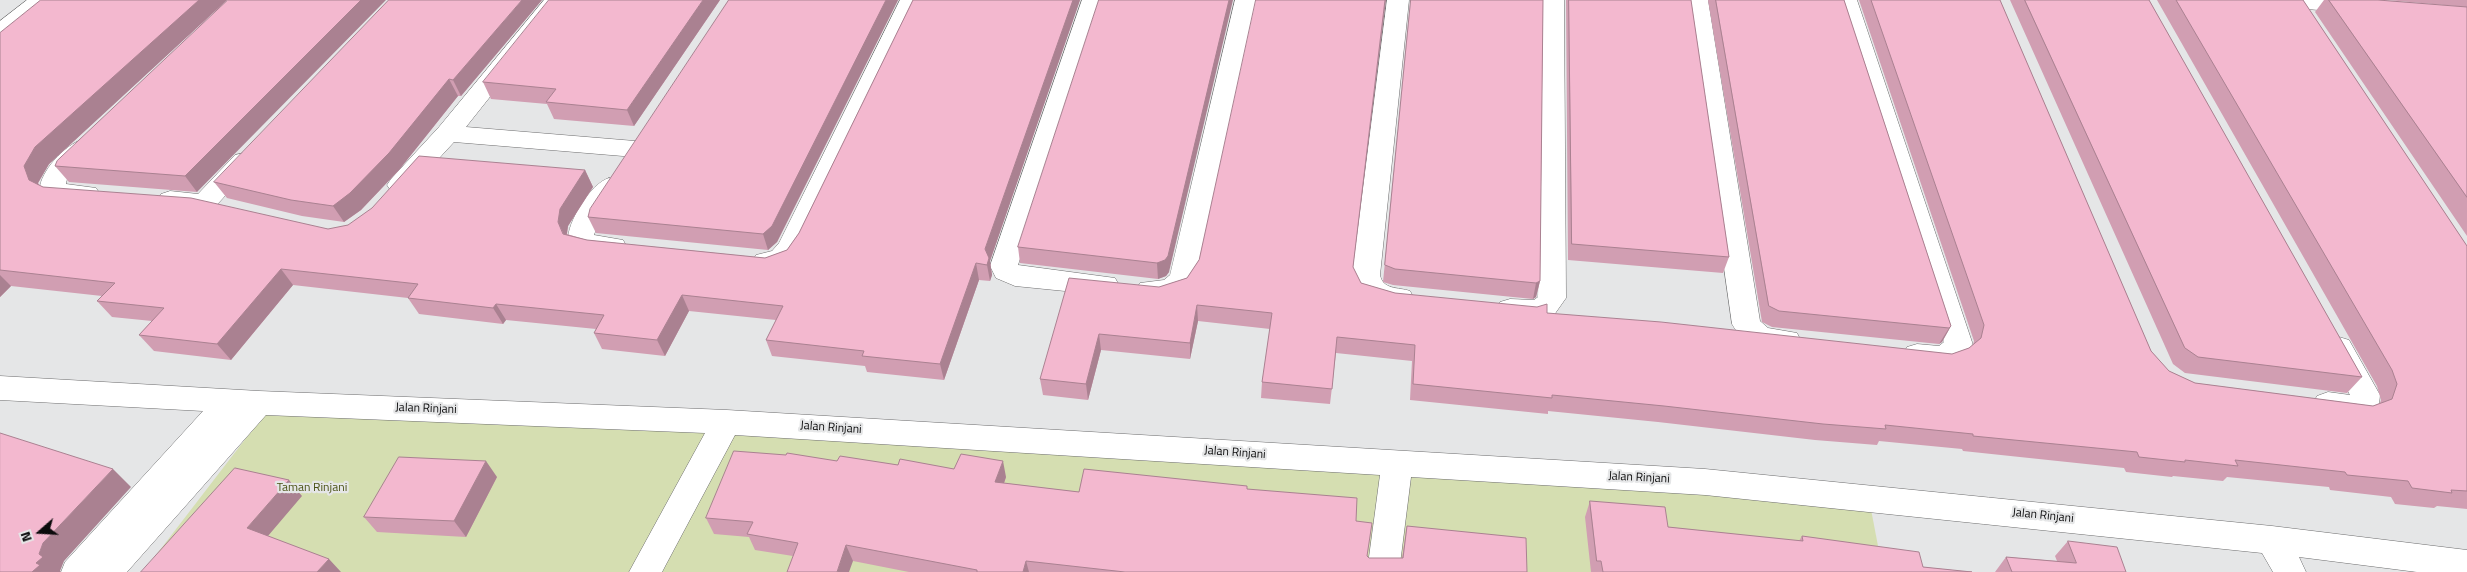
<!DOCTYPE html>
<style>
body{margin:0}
#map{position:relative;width:2467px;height:572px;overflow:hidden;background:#e5e6e7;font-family:"Titillium Web",sans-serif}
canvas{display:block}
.north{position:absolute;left:15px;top:507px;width:50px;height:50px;-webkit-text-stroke:4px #e5e6e7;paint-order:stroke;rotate:251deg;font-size:14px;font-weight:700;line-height:20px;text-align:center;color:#0b0b0c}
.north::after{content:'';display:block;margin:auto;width:18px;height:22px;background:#0b0b0c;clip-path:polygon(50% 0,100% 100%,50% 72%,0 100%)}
</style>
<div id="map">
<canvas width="2467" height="572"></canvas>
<div class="north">N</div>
</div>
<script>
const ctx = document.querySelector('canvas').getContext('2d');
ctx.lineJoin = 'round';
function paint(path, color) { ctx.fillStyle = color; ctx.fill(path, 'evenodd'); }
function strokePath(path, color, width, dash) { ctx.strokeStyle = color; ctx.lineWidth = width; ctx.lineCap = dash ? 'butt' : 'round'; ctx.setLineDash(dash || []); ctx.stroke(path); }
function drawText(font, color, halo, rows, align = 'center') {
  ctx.font = font + ' "Titillium Web",sans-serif'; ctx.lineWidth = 4.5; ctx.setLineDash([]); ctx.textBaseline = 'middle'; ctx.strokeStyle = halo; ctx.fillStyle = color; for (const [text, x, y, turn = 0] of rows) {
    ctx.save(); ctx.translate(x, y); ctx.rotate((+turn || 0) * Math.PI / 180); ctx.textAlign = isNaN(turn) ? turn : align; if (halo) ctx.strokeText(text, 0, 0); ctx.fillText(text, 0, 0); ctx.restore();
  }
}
paint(new Path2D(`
 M273 403 1869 499 1883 572H143Z`), '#d5deb1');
const minor = new Path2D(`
 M27 0H52L8 37 0 39V21Z
 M544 0H567L466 127 635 141 644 143 647 149 644 155 635 157 454 142 409 191 400 194 391 191 387 185 391 179 439 127Z
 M900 0H922L803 248C794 265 776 275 756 269L752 262 756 255 772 251 779 243Z
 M1082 0H1104L1018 265 1115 278 1119 285 1115 292 1105 295 1015 286 996 278 990 266Z
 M1235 0H1257L1198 275C1187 298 1164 304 1140 297L1136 290 1140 283 1164 280 1170 275Z
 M1387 0H1409L1380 275C1383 290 1398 287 1410 291L1414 298 1410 305C1385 313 1358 302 1352 275Z
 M1542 0H1564L1566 298 1554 315 1534 321 1500 316 1496 309 1500 302 1510 299 1534 300 1538 297Z
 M1686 0H1708L1760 321 1768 328 1797 333 1801 341 1797 349C1773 356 1744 346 1732 324Z
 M1835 0H1857L1972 342C1973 373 1927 369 1907 363L1903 355 1907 347 1917 344 1939 346 1944 342Z
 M2269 0H2361L2366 1 2369 6 2366 11 2358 13 2280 7 2272 5Z
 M86 138 95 140 98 146 67 179 66 184 96 188 100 194 96 200 87 203 48 198 40 186C44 167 67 143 86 138Z
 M244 153 253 155 257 161 213 209C197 214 177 211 161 206L157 200 161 194 170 191 198 194 235 155Z
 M609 178 618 181 622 187 599 220 594 235 623 240 627 247 623 254C607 259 577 257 568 241 567 222 591 183 609 178Z
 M2339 337 2349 340 2380 395 2379 405 2375 413 2357 420 2317 412 2313 404 2317 396 2328 392 2350 395 2325 348 2329 340Z
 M0 376 259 391 727 410 1705 469 2272 526 2467 550V572H2417L2299 557 2306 572H2273L2262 553 1705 495 1411 477 1399 572H1367L1380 475 735 435 662 572H629L705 433 266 415 127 572H61L65 562 203 411 0 400Z`);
strokePath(minor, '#6d6d6e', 1);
paint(minor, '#fff');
paint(new Path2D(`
 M41 0H227L49 164 38 183 39 185 43 187 328 229 348 225 585 170 593 187 568 226 567 234 587 240 765 258 787 250 799 233 913 0H1080L990 261 992 275 990 281 979 280 944 380 867 372 865 366 772 356 766 340 776 320 689 311 665 356 602 349 594 333 596 329 506 320 503 324 419 314 408 298 293 285 231 360 154 351 139 335 152 321 112 317 97 301 102 296 11 286 0 297V33Z
 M228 0 197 192 69 182 55 166Z
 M542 0 461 96H458L399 170 361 210 344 222 302 216 227 198 214 182Z
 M720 0 634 126 554 119 547 104 491 99 483 82Z
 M729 0H898L777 242 768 250 596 233 588 217Z
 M1099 0 1169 272 1166 276 1158 279 1020 263 1018 247Z
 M1411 0H1543L1540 281 1536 297 1533 299 1393 285 1383 282Z
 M1566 0H1691L1729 257 1723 273 1568 260Z
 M1708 0H1844L1951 326 1942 342 1939 344 1772 327 1762 322Z
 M1859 0H2000L2151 351 2169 371 2195 383 2373 406 2380 403 2381 400 2377 386 2157 0H2303L2467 246V509L2437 506 2434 508 2395 504 2391 497 2330 490 2329 487 2227 477 2223 481 2173 476 2172 477 2126 472 2124 468 1963 451 1962 449 1879 441 1877 445 1815 440 1658 422 1548 411V414L1410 400 1412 361 1336 353 1330 404 1261 398 1262 382 1270 329 1198 321 1190 359 1101 350 1088 400 1043 395 1040 379 1159 287 1187 278 1199 260 1353 267 1361 283 1395 293 1547 313 1952 354 1969 348 1973 345 1974 341Z
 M2010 0H2149L2362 377 2347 393 2185 373 2173 364Z
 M2324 0H2378L2467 7V236L2315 12Z
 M2387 0H2467V7Z
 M837 461 954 469 1006 477 1004 483 1079 492 1247 490 1356 521 1367 556 1369 558H1402L1407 526 1527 572H909L853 561 793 556 755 550 749 537 714 534 706 518Z
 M497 477 466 537 377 532 364 517Z
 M1590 501 1668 527 1799 541 1802 536 1923 567 1972 572H1591L1585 517Z
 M2068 541 2126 572H1995L2006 557 2057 561 2055 556Z`), '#d19eb2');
paint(new Path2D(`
 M199 0H227L49 164 38 183 43 197 29 180 24 166 35 147Z
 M361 0H386L197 192 185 176Z
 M522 0H542L461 96 453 80Z
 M703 0H720L634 126 627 110Z
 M886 0H898L777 242 768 250 763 234Z
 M1073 0H1080L990 261 992 275 990 281 987 265 985 249Z
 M1229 0H1233L1169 272 1166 276 1158 279 1157 263Z
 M1385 0H1386L1351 283 1353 267Z
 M449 79 458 96 399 170 361 210 344 222 333 206Z
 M585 170 593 187 568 226 566 239 558 222 560 209Z
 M976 263 979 280 944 380 940 364Z
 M281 269 293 285 231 360 217 344Z
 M0 275 11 286 0 297Z
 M1540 281 1536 297 1533 299 1536 283Z
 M682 295 689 311 665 356 657 340Z
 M496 304 506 320 503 324 493 308Z
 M1197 305 1198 321 1190 359V343Z
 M1951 326 1942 342 1939 344 1949 328Z
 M1099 334 1101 350 1088 400 1086 384Z
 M486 461 497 477 466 537 454 521Z
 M1003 461 1006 477 999 498 995 482Z
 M113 469 131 487 64 561 60 571 61 572H32L36 563 39 554 43 543Z
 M289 480 302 496 262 543 247 528Z
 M846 545 853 561 849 572H837Z
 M329 559 341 572H317Z
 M1026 561 1029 572H1023Z`), '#aa8191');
const building = new Path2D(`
 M41 0H199L35 147 24 166 29 180 43 187 191 198 328 229 348 225 372 208 419 156 585 170 560 209 558 222 563 234 587 240 765 258 787 250 799 233 913 0H1073L985 249 989 258 987 265 976 263 940 364 862 356 864 351 766 340 783 306 682 295 657 340 594 333 604 315 496 304 493 308 408 298 418 284 281 269 217 344 139 335 164 308 97 301 115 283 0 270V33Z
 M228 0H361L185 176 55 166 57 161Z
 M389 0H522L453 80 449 79 389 153 350 193 333 206 291 200 214 182Z
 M549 0H703L627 110 546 102 556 89 483 82Z
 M729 0H886L772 226 763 234 588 217 590 209Z
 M1099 0H1229L1168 256 1165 260 1157 263 1018 247Z
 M1256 0H1385L1353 267 1361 283 1395 293 1537 307 1547 304V313L1661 322 1952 354 1969 348 1981 338 1984 325 1871 0H2000L2151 351 2169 371 2195 383 2373 406 2392 399 2397 384 2392 370 2176 0H2303L2467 246V491L2451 490 2452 493 2412 488 2408 481 2347 475 2345 472 2235 460 2238 466 2185 460V462L2139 457 2137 452 1973 436V434L1885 425 1886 429 1823 424 1664 406 1552 395V398L1413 384 1415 345 1337 337 1332 389 1262 382 1272 313 1197 305 1190 343 1099 334 1086 384 1040 379 1069 278 1159 287 1187 278 1199 260Z
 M1411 0H1543L1540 281 1536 283 1395 269 1385 265Z
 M1569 0H1691L1729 257 1572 244Z
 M1716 0H1844L1951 326 1949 328 1779 311 1769 306Z
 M2025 0H2149L2362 377 2198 357 2185 348Z
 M2329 0H2378L2467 7V197Z
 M0 433 113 469 43 543 39 554 43 557 36 563 40 565 32 572H0Z
 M734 451 786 455 787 453 837 461 840 456 898 465 900 459 954 469 961 454 1003 461 995 482 1079 492 1084 469 1247 486V489L1357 498 1356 521 1372 523 1367 556 1369 558H1403L1407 526 1526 538 1527 572H1125L1026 561 1023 572H977V570L846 545 837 572H787L798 543 747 534 753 522 706 518Z
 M399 457 486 461 454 521 364 517Z
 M235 468 289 480 247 528 329 559 317 572H141Z
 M1590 501 1665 507 1668 527 1803 541 1802 536 1919 552 1923 567 1972 572H1603L1601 561H1597Z
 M2068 541 2117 547 2126 572H2012L2006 557 2076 563Z`);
paint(building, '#f3b8cf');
strokePath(building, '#aa8191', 1);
drawText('12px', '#0b0b0c', '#e5e6e7', [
 ["Jalan Rinjani",426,409,2],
 ["Jalan Rinjani",831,428,4],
 ["Jalan Rinjani",1235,453,4],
 ["Jalan Rinjani",1639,478,3],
 ["Jalan Rinjani",2043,516,6]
]);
drawText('12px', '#4a5215', '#e5e6e7', [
 ["Taman Rinjani",312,488]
]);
</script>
